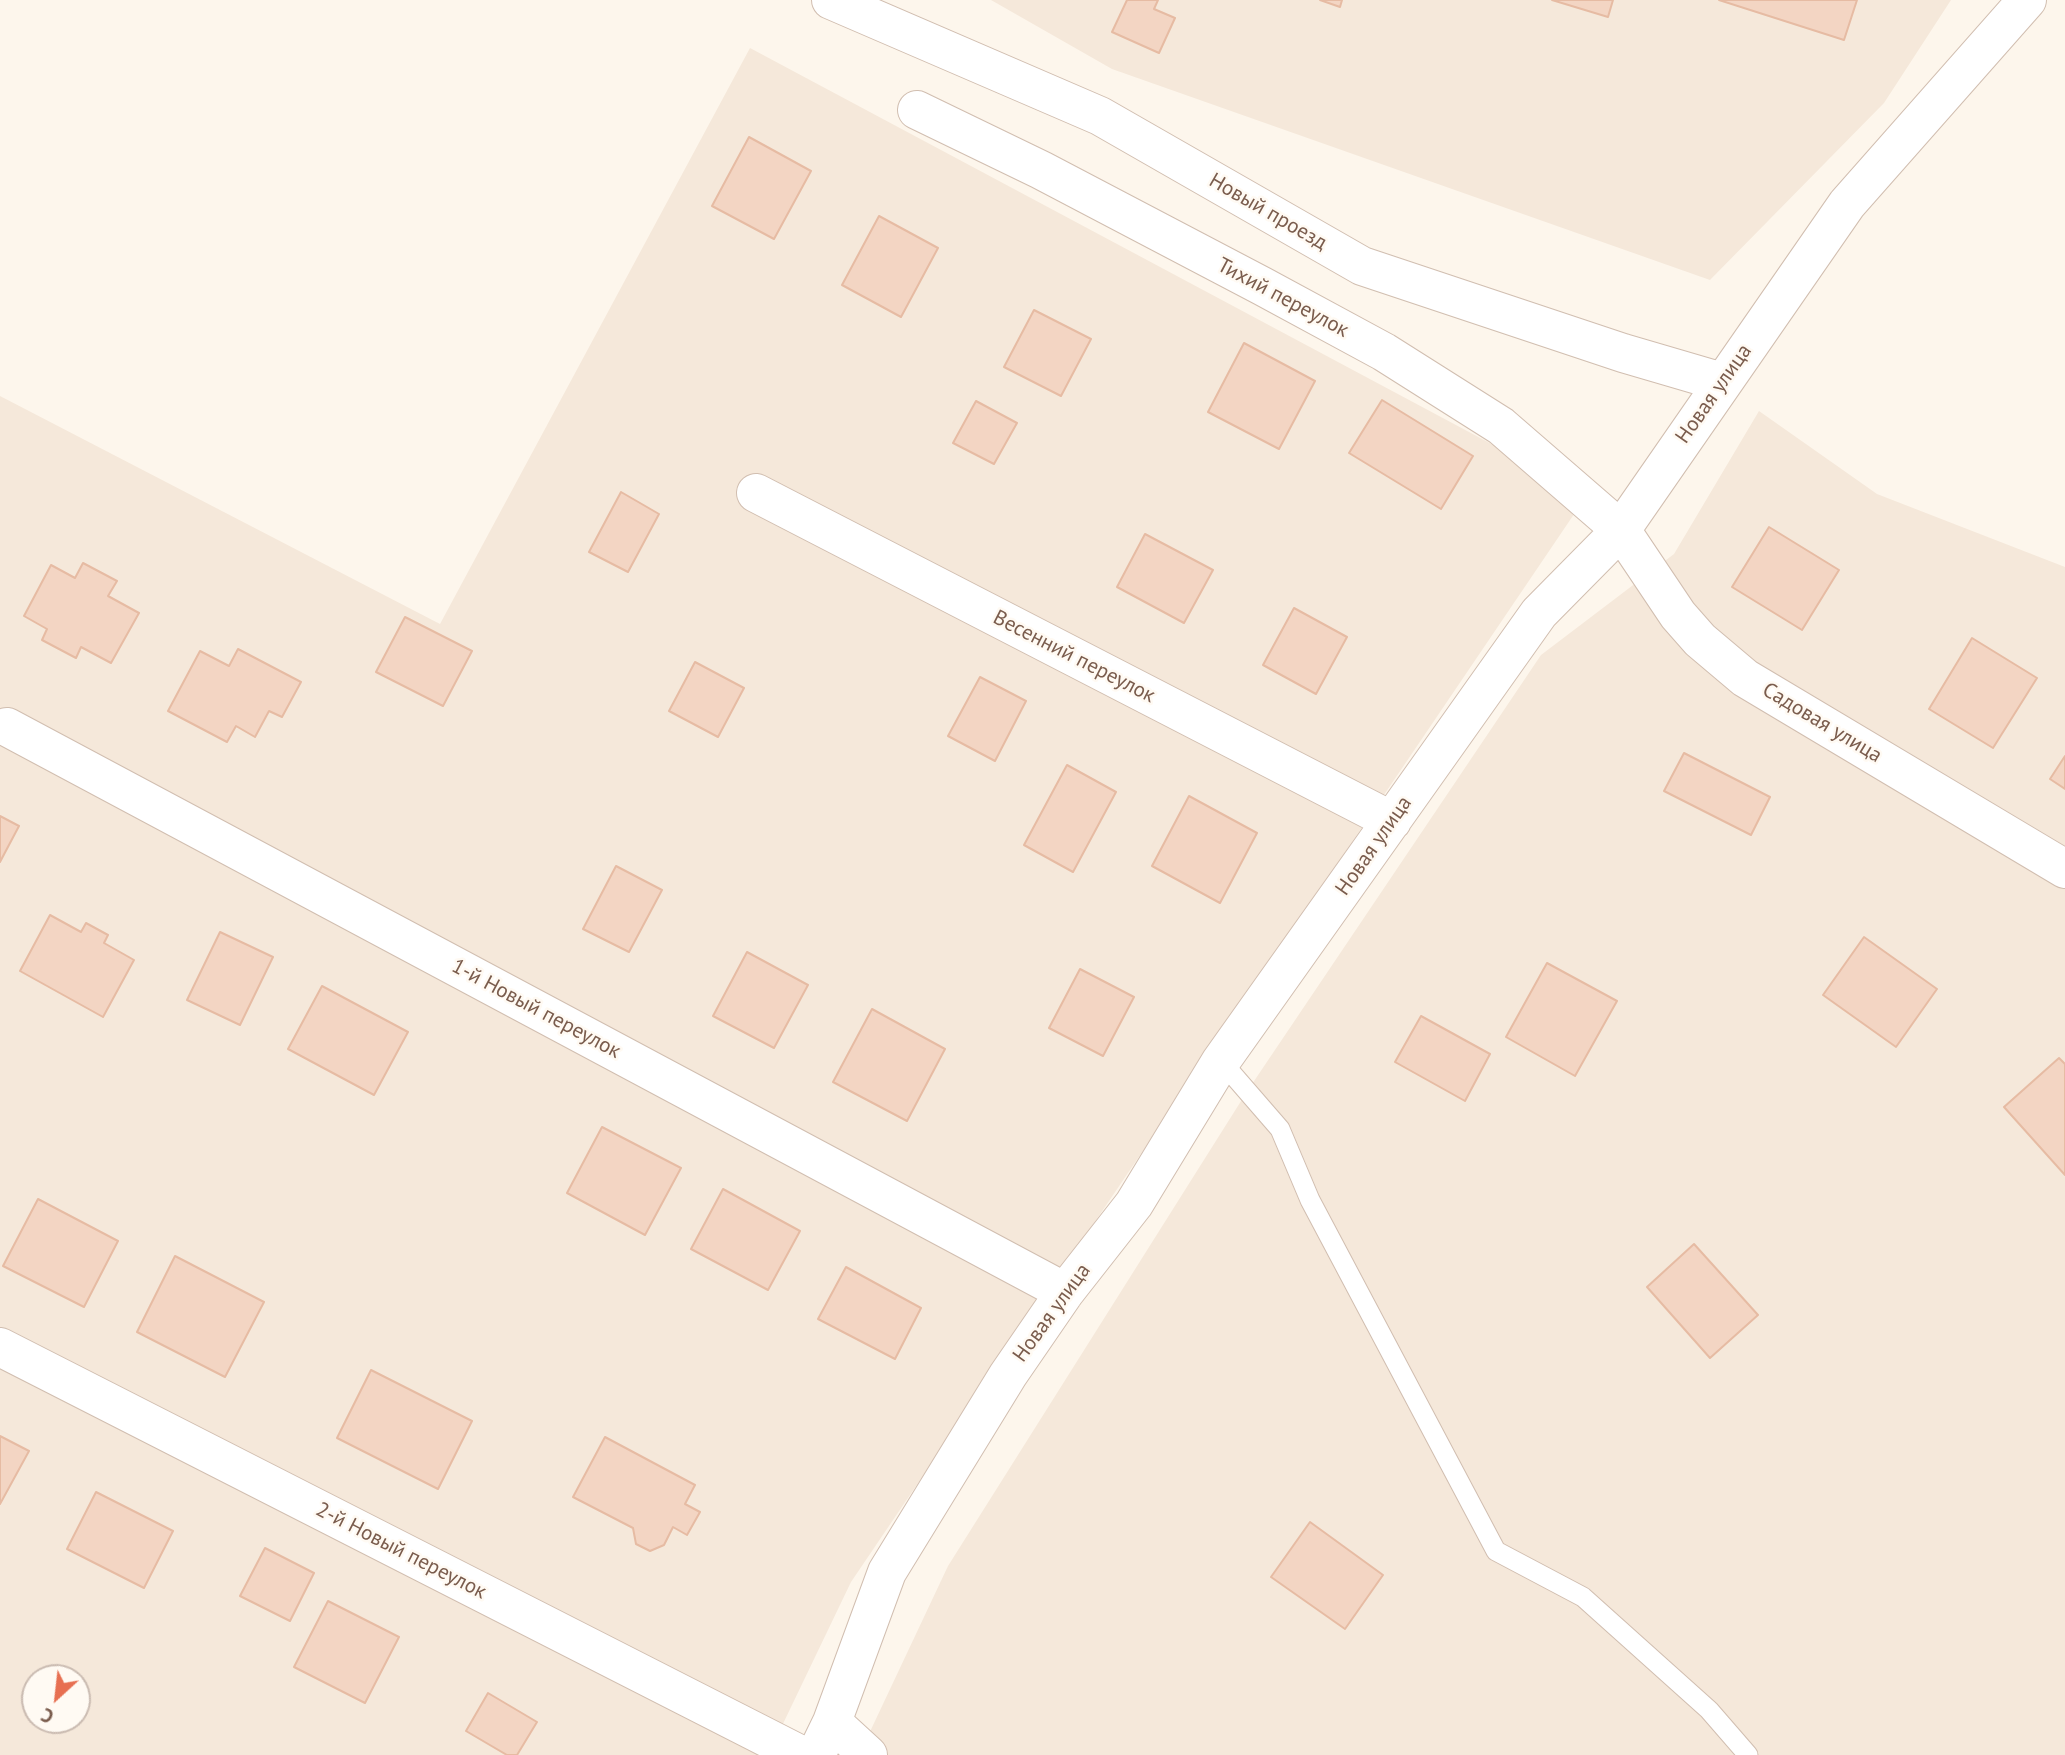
<!DOCTYPE html>
<meta charset="utf-8">
<style>
body{margin:0}
#map{position:relative;width:2065px;height:1755px;overflow:hidden;background:#fdf6ec;font-family:"PT Sans",sans-serif}
canvas{display:block}
.north{position:absolute;left:21px;top:1664px;width:70px;height:70px;box-sizing:border-box;background:#fffaf3;border:2px solid #cabbb1;border-radius:50%;rotate:207deg;font-size:19px;font-weight:700;line-height:28px;text-align:center;color:#7a5c4d}
.north::after{content:'';display:block;margin:auto;width:24px;height:32px;background:#e76f51;clip-path:polygon(50% 0,100% 100%,50% 72%,0 100%)}
</style>
<div id="map">
<canvas width="2065" height="1755"></canvas>
<div class="north">С</div>
</div>
<script>
const ctx = document.querySelector('canvas').getContext('2d');
ctx.lineJoin = 'round';
function paint(path, color) { ctx.fillStyle = color; ctx.fill(path, 'evenodd'); }
function strokePath(path, color, width, dash) { ctx.strokeStyle = color; ctx.lineWidth = width; ctx.lineCap = dash ? 'butt' : 'round'; ctx.setLineDash(dash || []); ctx.stroke(path); }
function drawText(font, color, halo, rows, align = 'center') {
  ctx.font = font + ' "PT Sans",sans-serif'; ctx.lineWidth = 5; ctx.setLineDash([]); ctx.textBaseline = 'middle'; ctx.strokeStyle = halo; ctx.fillStyle = color; for (const [text, x, y, turn = 0] of rows) {
    ctx.save(); ctx.translate(x, y); ctx.rotate((+turn || 0) * Math.PI / 180); ctx.textAlign = isNaN(turn) ? turn : align; if (halo) ctx.strokeText(text, 0, 0); ctx.fillText(text, 0, 0); ctx.restore();
  }
}
paint(new Path2D(`
 M991 0H1951L1884 103 1710 280 1112 69Z
 M750 48 1587 495 851 1582 768 1755H0V396L440 624ZM35 1678H77V1720H35Z
 M1759 411 1877 494 2065 567V1755H859L948 1566 1248 1090 1541 655 1674 554Z`), '#f5e8da');
const building = new Path2D(`
 M1127 0H1158L1154 9 1175 18 1159 53 1112 32Z
 M1320 0H1342L1340 7Z
 M1552 0H1613L1608 17Z
 M1719 0H1857L1844 40Z
 M749 137 811 171 774 239 712 206Z
 M879 216 938 248 901 317 842 285Z
 M1034 310 1091 339 1061 396 1004 367Z
 M1244 343 1315 381 1279 449 1208 412Z
 M1382 400 1473 456 1441 509 1349 453Z
 M976 401 1017 423 994 464 953 443Z
 M621 492 659 514 628 572 589 552Z
 M1769 527 1839 570 1802 630 1732 587Z
 M1145 534 1213 570 1184 623 1117 587Z
 M83 563 117 581 108 596 139 613 111 663 81 647 76 658 42 640 47 629 24 616 51 565 75 578Z
 M1294 608 1347 637 1316 694 1263 665Z
 M405 617 472 651 443 706 376 672Z
 M1972 638 2037 678 1993 748 1929 709Z
 M238 649 301 682 282 717 269 711 255 737 236 726 227 742 168 711 200 651 229 666Z
 M695 662 744 688 718 737 669 711Z
 M980 677 1026 701 995 761 948 736Z
 M1684 753 1770 797 1751 835 1664 791Z
 M2065 756V789L2050 779Z
 M1067 765 1116 792 1073 872 1024 845Z
 M1189 796 1257 833 1220 903 1152 866Z
 M0 816 19 826 0 862Z
 M616 866 662 890 629 952 583 929Z
 M50 915 81 932 86 923 108 935 104 943 134 960 103 1017 20 971Z
 M220 932 273 957 240 1025 187 1000Z
 M1864 937 1937 989 1896 1047 1823 995Z
 M747 952 808 985 774 1048 713 1016Z
 M1547 963 1617 1001 1575 1076 1506 1037Z
 M1080 969 1134 997 1103 1056 1049 1028Z
 M322 986 408 1032 374 1095 288 1049Z
 M872 1009 945 1049 907 1121 833 1082Z
 M1421 1016 1490 1054 1465 1101 1395 1062Z
 M2059 1058 2065 1064V1175L2004 1107Z
 M602 1127 681 1168 645 1235 567 1193Z
 M723 1189 800 1231 768 1290 691 1249Z
 M38 1199 118 1241 84 1307 3 1266Z
 M1694 1244 1758 1315 1710 1358 1647 1287Z
 M175 1256 264 1302 225 1377 137 1332Z
 M846 1267 921 1308 895 1359 818 1319Z
 M371 1370 472 1421 438 1489 337 1438Z
 M0 1436 29 1451 0 1504Z
 M605 1437 695 1485 685 1504 700 1512 687 1535 673 1527 664 1545 650 1551 636 1544 633 1528 573 1497Z
 M96 1492 173 1531 144 1588 67 1549Z
 M1310 1522 1383 1575 1345 1629 1271 1577Z
 M265 1548 314 1573 290 1621 240 1596Z
 M328 1601 399 1637 365 1703 294 1667Z
 M488 1693 537 1722 517 1755H507L466 1731Z`);
paint(building, '#f3d5c3');
strokePath(building, '#e6bba3', 2);
const lane = new Path2D(`
 M1221 1061 1280 1129 1310 1200 1496 1551 1583 1597 1709 1710 1748 1755`);
const street = new Path2D(`
 M831 0 1100 116 1362 266 1623 353 1722 382
 M917 110 1041 170 1262 286 1384 352 1501 426 1621 530 1678 615 1700 640 1745 678 2065 869
 M756 493 1392 821
 M7 727 1065 1292
 M0 1347 801 1755
 M832 1722 868 1755
 M816 1755 832 1722 887 1572 1008 1375 1065 1292 1134 1204 1221 1061 1539 613 1621 530 1847 204 2027 0`);
strokePath(lane, '#d1beb0', 21);
strokePath(street, '#d1beb0', 40);
strokePath(lane, '#fff', 19);
strokePath(street, '#fff', 38);
drawText('21px', '#7a5c4d', '#fffaf3', [
 ["Новый проезд",1268,212,30],
 ["Тихий переулок",1283,298,28],
 ["Новая улица",1714,394,-55],
 ["Весенний переулок",1074,657,27],
 ["Садовая улица",1822,723,31],
 ["Новая улица",1374,846,-55],
 ["1-й Новый переулок",536,1009,28],
 ["Новая улица",1052,1313,-54],
 ["2-й Новый переулок",401,1551,27]
]);
</script>
